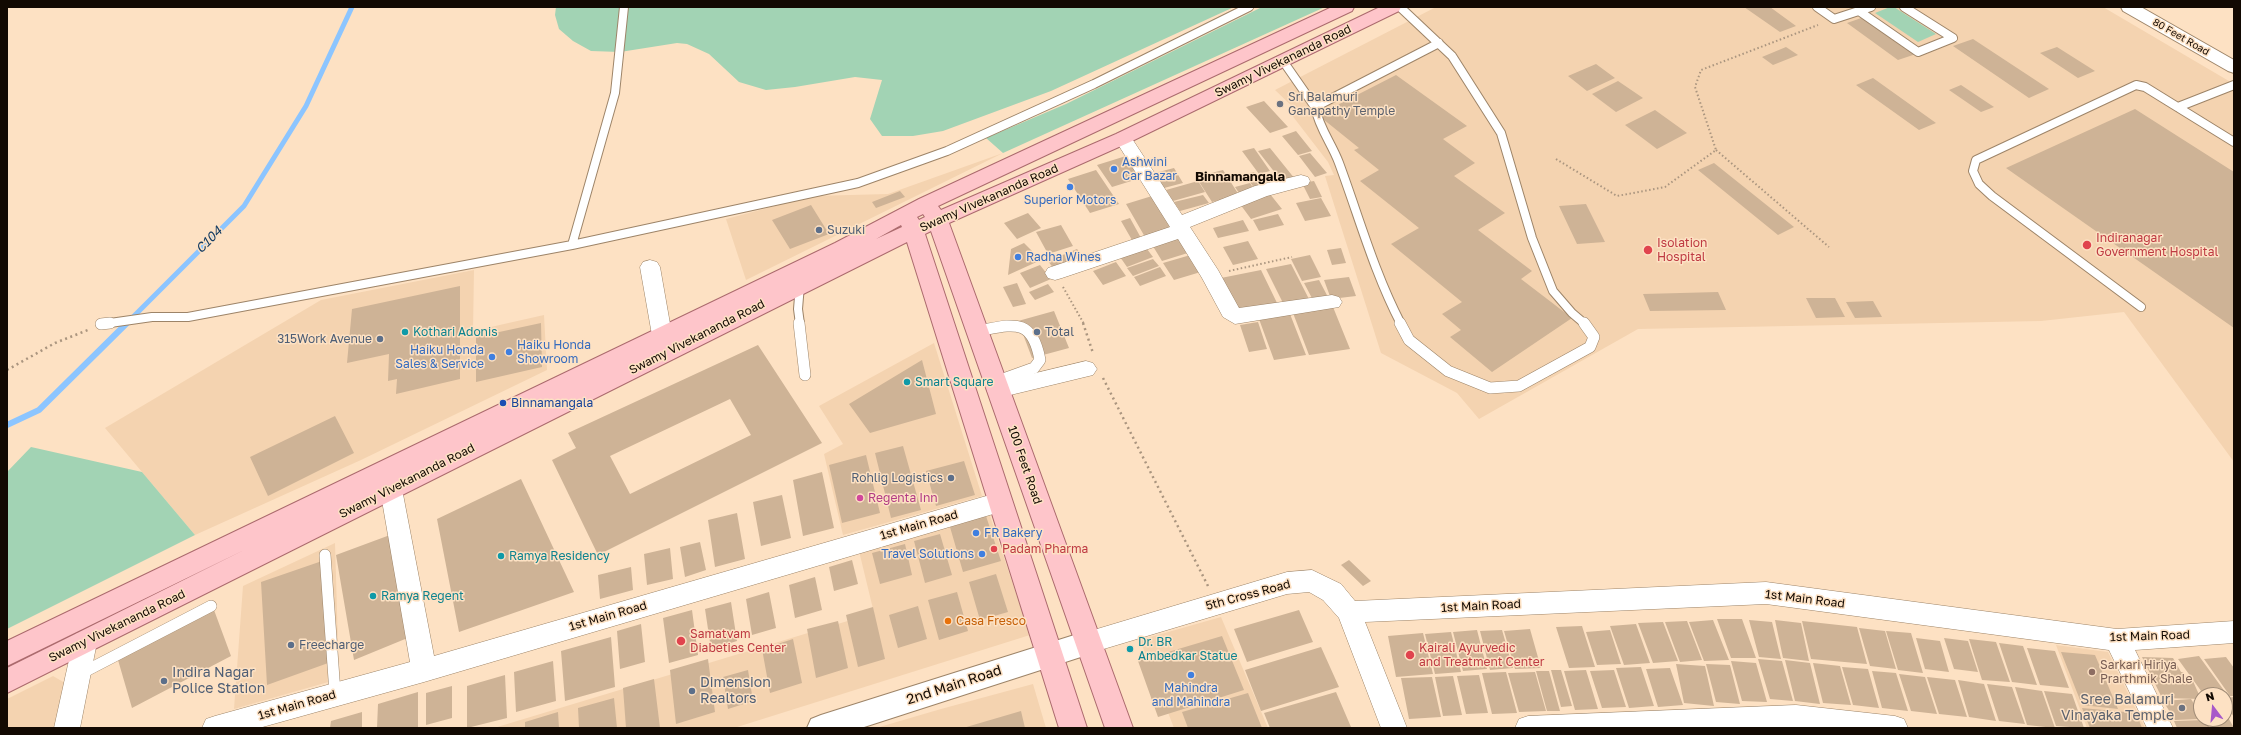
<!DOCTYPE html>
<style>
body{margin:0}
#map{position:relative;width:2241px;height:735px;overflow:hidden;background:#fde1c3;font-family:"Golos Text",sans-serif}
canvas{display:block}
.frame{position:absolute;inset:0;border:8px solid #120902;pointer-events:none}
.north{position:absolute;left:2193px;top:687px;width:40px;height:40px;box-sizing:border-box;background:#fde1c3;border:1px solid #9f8b76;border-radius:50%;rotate:344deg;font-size:11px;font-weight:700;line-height:16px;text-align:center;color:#120902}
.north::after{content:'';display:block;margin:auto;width:14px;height:18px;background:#a758c9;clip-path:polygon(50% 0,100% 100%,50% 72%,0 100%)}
</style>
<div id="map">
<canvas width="2241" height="735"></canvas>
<div class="frame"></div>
<div class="north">N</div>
</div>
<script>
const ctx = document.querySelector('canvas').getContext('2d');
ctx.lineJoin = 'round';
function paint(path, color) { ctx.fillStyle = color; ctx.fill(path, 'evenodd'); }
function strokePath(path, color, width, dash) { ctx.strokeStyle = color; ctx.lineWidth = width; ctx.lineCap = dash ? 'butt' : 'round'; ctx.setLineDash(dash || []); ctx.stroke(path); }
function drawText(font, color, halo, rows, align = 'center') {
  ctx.font = font + ' "Golos Text",sans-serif'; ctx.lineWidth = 3; ctx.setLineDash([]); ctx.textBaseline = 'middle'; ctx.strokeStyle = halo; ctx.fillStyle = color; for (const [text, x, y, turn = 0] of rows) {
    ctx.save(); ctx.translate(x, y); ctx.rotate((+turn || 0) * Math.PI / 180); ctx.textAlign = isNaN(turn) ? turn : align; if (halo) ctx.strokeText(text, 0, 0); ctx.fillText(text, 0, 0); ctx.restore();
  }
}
paint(new Path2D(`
 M1436 7H2103L2234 84V462L2124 312 2041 321 1638 329 1479 419 1457 393 1381 353 1325 176 1334 175 1328 162 1291 114 1297 111 1275 90Z
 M1003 153 746 280 726 219 813 196 888 194Z
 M474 270 473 331 544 315 547 370 361 460 195 535 105 428 321 300Z
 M934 343 982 496 843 535 824 454 843 444 819 406Z
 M989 513 1030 635 734 728H494L874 613 859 551Z
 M335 543 339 679 234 709 243 586Z
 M1221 617 1268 728H1174L1140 640Z
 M2056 645 2108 652 2145 728H2087Z
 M53 676 65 683 56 728H7V699Z
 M1033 684 1046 728H876L941 709Z`), '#f4d3b0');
paint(new Path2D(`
 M556 7H1234L1051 91 943 131 913 136H882L870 119 882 80 855 77 795 87 766 90 739 82 709 54 687 44 677 43 620 52 591 51 573 41 559 29 555 15Z
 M1262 7H1325L1003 153 986 138 1066 104Z
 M1890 7H1894L1936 34 1918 42 1875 13Z
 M31 447 142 472 195 535 7 629V472Z`), '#a2d3b4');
strokePath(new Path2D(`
 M126 324 244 206 306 106 352 7`), '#8cc5ff', 5);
strokePath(new Path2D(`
 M7 425 39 410 127 323`), '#8cc5ff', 6);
paint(new Path2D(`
 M1744 7H1770L1796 26 1780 32Z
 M1864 17 1916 54 1898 60 1847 23Z
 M1973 39 2049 89 2029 98 1953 46Z
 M1786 47 1798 55 1773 65 1762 57Z
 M2057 47 2095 71 2078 78 2040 53Z
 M1596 64 1615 78 1587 91 1568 76Z
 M1396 75 1467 126 1443 139 1475 163 1454 176 1505 213 1478 230 1532 271 1521 279 1572 318 1492 372 1450 337 1461 330 1442 314 1462 302 1391 244 1419 228 1360 181 1379 170 1354 150 1359 148 1318 115Z
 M1873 78 1936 123 1919 130 1856 85Z
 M1618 81 1643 98 1616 112 1592 94Z
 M1961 85 1994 107 1981 112 1949 90Z
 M1264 101 1288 127 1270 133 1246 107Z
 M2135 109 2234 172V328L2006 168Z
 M1655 110 1687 133 1657 149 1625 125Z
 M1296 131 1312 151 1298 155 1282 136Z
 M1254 148 1270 171 1259 174 1242 151Z
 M1270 148 1295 179 1283 183 1258 151Z
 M1310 153 1327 173 1315 177 1299 156Z
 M1126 156 1141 178 1112 187 1097 165Z
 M1714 163 1794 227 1778 235 1698 170Z
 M1174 168 1183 183 1164 188 1155 173Z
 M1096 170 1119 204 1090 213 1068 179Z
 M1223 170 1239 195 1212 202 1196 177Z
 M1254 172 1264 185 1254 188 1245 174Z
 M1198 181 1205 192 1173 201 1166 190Z
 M1314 181 1322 197 1310 199 1302 183Z
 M1250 183 1254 189 1239 193 1235 187Z
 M900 191 905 197 876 208 872 202Z
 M1270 194 1282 209 1251 219 1240 204Z
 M1203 195 1209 203 1180 211 1174 202Z
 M1152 196 1172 229 1145 237 1126 204Z
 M1321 198 1331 216 1305 221 1296 203Z
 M1586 204 1605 242 1577 244 1559 206Z
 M811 205 829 234 790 249 772 220Z
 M1028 213 1041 228 1017 239 1004 223Z
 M1278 214 1284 225 1259 231 1253 220Z
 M1130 218 1141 238 1132 240 1121 221Z
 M1243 220 1249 231 1218 238 1213 228Z
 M1061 225 1073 246 1048 254 1036 232Z
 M1180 235 1191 252 1162 261 1151 243Z
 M1248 241 1258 259 1233 265 1223 247Z
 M1024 243 1041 260 1008 275 1011 249Z
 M1144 245 1153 257 1127 267 1118 254Z
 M1341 248 1346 263 1332 265 1327 250Z
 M1077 249 1083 257 1054 269 1048 261Z
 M1194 254 1204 271 1174 280 1163 263Z
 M1310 255 1321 277 1302 281 1291 259Z
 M1153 259 1159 266 1133 276 1127 268Z
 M1116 262 1126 276 1103 285 1093 271Z
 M1291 264 1310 301 1285 307 1266 269Z
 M1040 265 1051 279 1030 288 1020 273Z
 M1160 267 1166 276 1140 286 1134 277Z
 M1261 270 1278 305 1237 314 1221 278Z
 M1349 277 1356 296 1331 299 1324 280Z
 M1319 280 1329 299 1314 302 1304 283Z
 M1017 283 1026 304 1013 307 1003 287Z
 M1048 284 1054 292 1035 300 1029 292Z
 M460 286V379L396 394 397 379 388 381 389 354 347 363 352 309Z
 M1718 292 1726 310 1650 311 1643 294Z
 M1806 298H1835L1845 317 1816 318Z
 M1873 301 1882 317 1855 318 1846 302Z
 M1333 307 1350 349 1309 355 1293 313Z
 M1054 311 1069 348 1032 358 1018 321Z
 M1290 314 1306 355 1274 360 1259 319Z
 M1258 322 1267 349 1249 352 1240 325Z
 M541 323 542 367 476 382V337Z
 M758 345 822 443 598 555 552 460 576 448 568 433ZM730 399 751 435 630 494 610 456Z
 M922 360 936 414 870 433 849 404Z
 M335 416 354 453 268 496 250 457Z
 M903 446 921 510 891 518 875 453Z
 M866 455 880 513 842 523 829 465Z
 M964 461 975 495 936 506 926 471Z
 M822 472 834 528 803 536 793 480Z
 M521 479 574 592 459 632 437 519Z
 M782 495 791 538 761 546 753 502Z
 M737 513 745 559 715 567 708 520Z
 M986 516 1001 561 963 572 950 527Z
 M940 534 952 575 925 583 914 541Z
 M390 535 410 637 354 660 336 555Z
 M700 542 706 570 685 577 680 547Z
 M905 544 912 575 880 584 872 553Z
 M670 548 673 579 647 585 644 554Z
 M852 560 858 584 834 591 829 567Z
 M1349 560 1371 581 1363 586 1341 565Z
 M322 561 331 662 267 685 261 582Z
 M631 567 633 590 600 599 598 575Z
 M996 574 1008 612 980 620 969 582Z
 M815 577 822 610 795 618 789 585Z
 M769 592 776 628 752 635 746 599Z
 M957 592 968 631 939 640 928 600Z
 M731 602 737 641 711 649 705 609Z
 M918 606 927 639 898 648 889 615Z
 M873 607 885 659 858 667 846 615Z
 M214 610 231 656 132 708 118 660Z
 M692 610 698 655 669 663 663 618Z
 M1299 610 1313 642 1247 662 1234 629Z
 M1717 619H1742L1756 658H1731Z
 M1713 620 1729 660 1704 661 1689 622Z
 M1749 620 1772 622 1781 659 1759 657Z
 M1775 620 1801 623 1809 661 1783 658Z
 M838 621 848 668 816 678 807 629Z
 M1687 621 1702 660 1680 662 1665 622Z
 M1802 621 1857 627 1867 664 1811 659Z
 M1663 622 1678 661 1653 663 1638 623Z
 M641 624 645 662 620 669 617 631Z
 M1636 624 1650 663 1624 665 1610 626Z
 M1582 626 1595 667 1569 668 1556 627Z
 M1859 628 1885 631 1896 669 1870 666Z
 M1530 629 1541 668 1515 669 1504 631Z
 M1477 630 1487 669 1463 671 1453 632Z
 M1502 630 1513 668 1490 670 1480 631Z
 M1610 630 1621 664 1597 665 1586 632Z
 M1886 631 1911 633 1923 673 1898 670Z
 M1451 632 1461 672 1435 674 1425 634Z
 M1423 633 1433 674 1396 677 1388 636Z
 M1222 636 1244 690 1158 717 1138 661Z
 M611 637 615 687 565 701 561 651Z
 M1916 638 1940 641 1949 672 1925 669Z
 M1944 638 1968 641 1978 672 1954 669Z
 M793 639 802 683 770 693 762 649Z
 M1969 639 1996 642 2010 682 1982 680Z
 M1999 643 2023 646 2037 685 2012 682Z
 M1321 647 1339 687 1261 711 1245 670Z
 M2027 648 2055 651 2069 688 2040 685Z
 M2061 652 2095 655 2118 709 2082 705Z
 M2199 656 2228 696 2204 695 2178 659Z
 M2142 657 2173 658 2181 672H2183L2187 679H2192L2201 699 2162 698Z
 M2226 657 2234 668V696H2230L2204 659Z
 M708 659 715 712 676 724 670 670Z
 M1758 659 1782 661 1793 701 1770 699Z
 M1785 660 1810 663 1820 704 1795 701Z
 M553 661 556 701 516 712 514 672Z
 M1731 661 1756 663 1767 702 1742 701Z
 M1813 663 1840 666 1851 705 1823 703Z
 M1676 664 1705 666 1714 706 1684 703Z
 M1706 664 1730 665 1740 704 1716 702Z
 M1641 667 1654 706 1629 708 1616 668Z
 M1842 667 1868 669 1879 708 1853 705Z
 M1670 668 1683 705 1658 707 1646 669Z
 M748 670 753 701 728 709 723 677Z
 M1551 670H1561L1572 706 1561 707Z
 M1586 670 1598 709 1575 710 1564 671Z
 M1614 670 1626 707 1602 708 1590 671Z
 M1536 671H1549L1560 711H1547Z
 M1872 671 1896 673 1908 711 1882 708Z
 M1506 672 1517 713 1492 714 1482 673Z
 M1535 672 1546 711 1519 712 1508 673Z
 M1899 674 1925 677 1937 714 1911 711Z
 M505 675 507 718 467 728V686Z
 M1479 675 1488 713 1466 714 1457 676Z
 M1453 676 1462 715 1443 716 1435 677Z
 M1432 677 1441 717 1409 719 1401 678Z
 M1927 677 1955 680 1967 717 1939 714Z
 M654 679 660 728H626L623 688Z
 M1958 680 1984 684 1996 721 1969 717Z
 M1987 684 2012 687 2025 724 1999 721Z
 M452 686V718L426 725V693Z
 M2015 687 2042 691 2055 728 2027 725Z
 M2044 691 2072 694 2084 728 2056 726Z
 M418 692V728H377L378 704Z
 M1336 692 1351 727 1270 728 1264 713Z
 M1248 693 1262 728H1188L1182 712Z
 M2234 697V717L2225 704V698Z
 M614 698 617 728H579L578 708Z
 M2191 699 2201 715V719L2175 720 2163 701Z
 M2082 708 2136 713 2142 728H2090Z
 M1021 711 1025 728H963Z
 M362 712V728H330L331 721Z
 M558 712 559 728H525V722Z
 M2225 712 2234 728H2214L2208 719H2225Z
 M2205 720 2210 728H2177L2174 721Z`), '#ceb396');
const laneFar1 = new Path2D(`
 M1400 7 1452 56 1501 133 1532 238 1553 291 1572 313 1585 324
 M1817 7 1834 19 1871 7
 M1859 11 1918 52 1953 38 1904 7
 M1283 61 1315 107 1439 43
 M1315 107C1319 128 1332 144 1339 163 1359 217 1374 272 1401 324
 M2178 107 2234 85
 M572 245 615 93 624 7
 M2141 307 1992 196 1979 184 1973 171 1976 160 2136 85 2145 87 2234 142
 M103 324 152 317H188L572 245 858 183 947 151 1094 84 1249 7
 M800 324 798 309 800 285`);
const lane = new Path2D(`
 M799 323 805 375
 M1400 323 1409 340 1448 371 1490 388 1519 386 1590 347 1594 337 1584 323
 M101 324 110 323
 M977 331C1012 325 1032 316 1040 360L1034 368 995 382
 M325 555 335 693
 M80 674 211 606`);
const street = new Path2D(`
 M1123 132 1129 134 1182 215 1255 186 1301 175 1308 177 1310 181 1308 185 1267 196 1190 227 1218 270 1239 308 1332 295 1339 297 1342 302 1339 307 1235 324 1223 317 1202 278 1178 239 1062 278 1055 280 1048 278 1045 273 1048 268 1170 227 1114 138 1117 134Z
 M650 260 657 262 660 267 672 335 669 341 662 343 655 341 652 335 640 267 643 262Z
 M1086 361 1093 363 1097 369 1093 375 998 398 990 396 987 390 990 384 998 382Z
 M391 480 399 482 402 489 434 656 1000 492 1008 495 1011 502 1008 509 1000 512 424 682 259 728H202L206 719 215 716 410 662 380 489 383 482Z
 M1312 570 1341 584 1355 601 1766 582 2117 629 2234 621V643L2135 650 2173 728H2147L2109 650 1766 604 1365 622 1407 728H1381L1339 618 1323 600 1309 592 1287 594 1087 654 1078 651 1075 643 1078 635 1087 632 1287 572Z
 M85 631 94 634 97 642 80 728H54L73 642 76 634Z
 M1796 705 1895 716 1904 719 1908 728H1515L1519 719 1528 716Z`);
const secondary = new Path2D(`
 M2121 7H2141L2234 60V73L2228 71 2123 11Z
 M1087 631 1096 635 1100 643 1096 651 1087 655 861 728H807L811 719 821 715Z`);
const primary = new Path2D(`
 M1332 7H1354L1352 11 938 206 941 210 1116 134 1380 7H1401L1399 11 1130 142 949 223 1133 728H1105L931 231 925 234 1087 728H1059L907 242 7 693V668L244 550 7 666V641L835 243 919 199ZM923 214 925 217 919 220 917 217ZM901 225 902 227 876 239Z`);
strokePath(laneFar1, '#9d8468', 10);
strokePath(lane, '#9d8468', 12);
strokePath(street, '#9d8468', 1);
strokePath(secondary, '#9d8468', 2);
strokePath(primary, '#ab6a6d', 2);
strokePath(new Path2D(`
 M1716 150 1829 247
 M1556 159 1617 196 1665 187 1716 150 1695 87 1701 70 1818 25
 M1229 271 1292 257
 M1063 287 1084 324`), '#aa957f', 2, [1.5, 2.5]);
strokePath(new Path2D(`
 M1083 323 1093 353
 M7 370 55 343 88 330
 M1103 378 1208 586`), '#aa957f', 2.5, [2, 3.5]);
strokePath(laneFar1, '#fff', 8);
strokePath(lane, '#fff', 11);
paint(street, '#fff');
paint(secondary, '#fff');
paint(primary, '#fec5ca');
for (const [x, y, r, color] of [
 [1280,104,4,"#6b7280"],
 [1114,169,4,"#3f7fe0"],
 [1070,187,4,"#3f7fe0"],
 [819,230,4,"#5c6f8a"],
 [2087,245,5,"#e0444e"],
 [1648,250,5,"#e0444e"],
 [1018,257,4,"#3f7fe0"],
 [405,332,4,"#0f9aa8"],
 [1037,332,4,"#5c6f8a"],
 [380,339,4,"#5c6f8a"],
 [509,352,4,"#3f7fe0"],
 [492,357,4,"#3f7fe0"],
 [907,382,4,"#0f9aa8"],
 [503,403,4,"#1a4fb4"],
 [951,478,4,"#5c6f8a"],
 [860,498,4,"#d1479c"],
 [976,533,4,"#3f7fe0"],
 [994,549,4,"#e0444e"],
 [982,554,4,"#3f7fe0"],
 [501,556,4,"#0f9aa8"],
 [373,596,4,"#0f9aa8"],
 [948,621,4,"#e8710a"],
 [681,641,5,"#e0444e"],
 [291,645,4,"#5c6f8a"],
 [1130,649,4,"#0f9aa8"],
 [1410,655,5,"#e0444e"],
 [2092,672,4,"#8d6e63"],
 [1191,675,4,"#3f7fe0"],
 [164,681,4,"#5c6f8a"],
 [692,691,4,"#5c6f8a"],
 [2182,708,4,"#6b7280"]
]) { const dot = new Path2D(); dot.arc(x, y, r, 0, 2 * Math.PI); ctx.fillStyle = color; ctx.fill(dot); strokePath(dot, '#fde1c3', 1.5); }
drawText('10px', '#120902', '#fde1c3', [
 ["80 Feet Road",2181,37,30]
]);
drawText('12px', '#120902', '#fde1c3', [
 ["Swamy Vivekananda Road",1283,61,-26],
 ["Swamy Vivekananda Road",989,198,-24],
 ["Swamy Vivekananda Road",697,337,-27],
 ["100 Feet Road",1025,465,71],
 ["Swamy Vivekananda Road",407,481,-27],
 ["1st Main Road",919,525,-16],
 ["5th Cross Road",1248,595,-15],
 ["1st Main Road",1805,599,7],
 ["1st Main Road",1481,606,-3],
 ["1st Main Road",608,616,-16],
 ["Swamy Vivekananda Road",117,626,-26],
 ["1st Main Road",2150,636,-2],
 ["1st Main Road",297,705,-16]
]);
drawText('12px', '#5b616d', '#fde1c3', [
 ["Sri Balamuri",1288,97],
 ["Ganapathy Temple",1288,111]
], 'left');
drawText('12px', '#366cbe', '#fde1c3', [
 ["Ashwini",1122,162],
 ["Car Bazar",1122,176],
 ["Superior Motors",1070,200,"center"],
 ["Radha Wines",1026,257],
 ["Haiku Honda",517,345],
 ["Showroom",517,359],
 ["Haiku Honda",484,350,"right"],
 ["Sales & Service",484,364,"right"],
 ["FR Bakery",984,533],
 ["Travel Solutions",974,554,"right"],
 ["Mahindra",1191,688,"center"],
 ["and Mahindra",1191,702,"center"]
], 'left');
drawText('12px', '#4e5e75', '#fde1c3', [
 ["Suzuki",827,230],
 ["Total",1045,332],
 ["315Work Avenue",372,339,"right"],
 ["Rohlig Logistics",943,478,"right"],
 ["Freecharge",299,645]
], 'left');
drawText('12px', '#be3a42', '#fde1c3', [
 ["Indiranagar",2096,238],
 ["Government Hospital",2096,252],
 ["Isolation",1657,243],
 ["Hospital",1657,257],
 ["Padam Pharma",1002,549],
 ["Samatvam",690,634],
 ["Diabeties Center",690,648],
 ["Kairali Ayurvedic",1419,648],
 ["and Treatment Center",1419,662]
], 'left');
drawText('12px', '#0d838f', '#fde1c3', [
 ["Kothari Adonis",413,332],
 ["Smart Square",915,382],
 ["Ramya Residency",509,556],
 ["Ramya Regent",381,596],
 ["Dr. BR",1138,642],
 ["Ambedkar Statue",1138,656]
], 'left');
drawText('12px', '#164399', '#fde1c3', [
 ["Binnamangala",511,403]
], 'left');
drawText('12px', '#b23c85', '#fde1c3', [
 ["Regenta Inn",868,498]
], 'left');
drawText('12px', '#c56008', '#fde1c3', [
 ["Casa Fresco",956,621]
], 'left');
drawText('12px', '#785e54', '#fde1c3', [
 ["Sarkari Hiriya",2100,665],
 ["Prarthmik Shale",2100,679]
], 'left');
drawText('bold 13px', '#120902', '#fde1c3', [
 ["Binnamangala",1240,177]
]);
drawText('italic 13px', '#143c62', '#fde1c3', [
 ["C104",209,240,-45]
]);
drawText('14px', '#4e5e75', '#fde1c3', [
 ["Indira Nagar",172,673],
 ["Police Station",172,689],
 ["Dimension",700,683],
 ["Realtors",700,699]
], 'left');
drawText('14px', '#120902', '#fde1c3', [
 ["2nd Main Road",954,685,-18]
]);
drawText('14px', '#5b616d', '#fde1c3', [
 ["Sree Balamuri",2174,700],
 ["Vinayaka Temple",2174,716]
], 'right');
</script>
